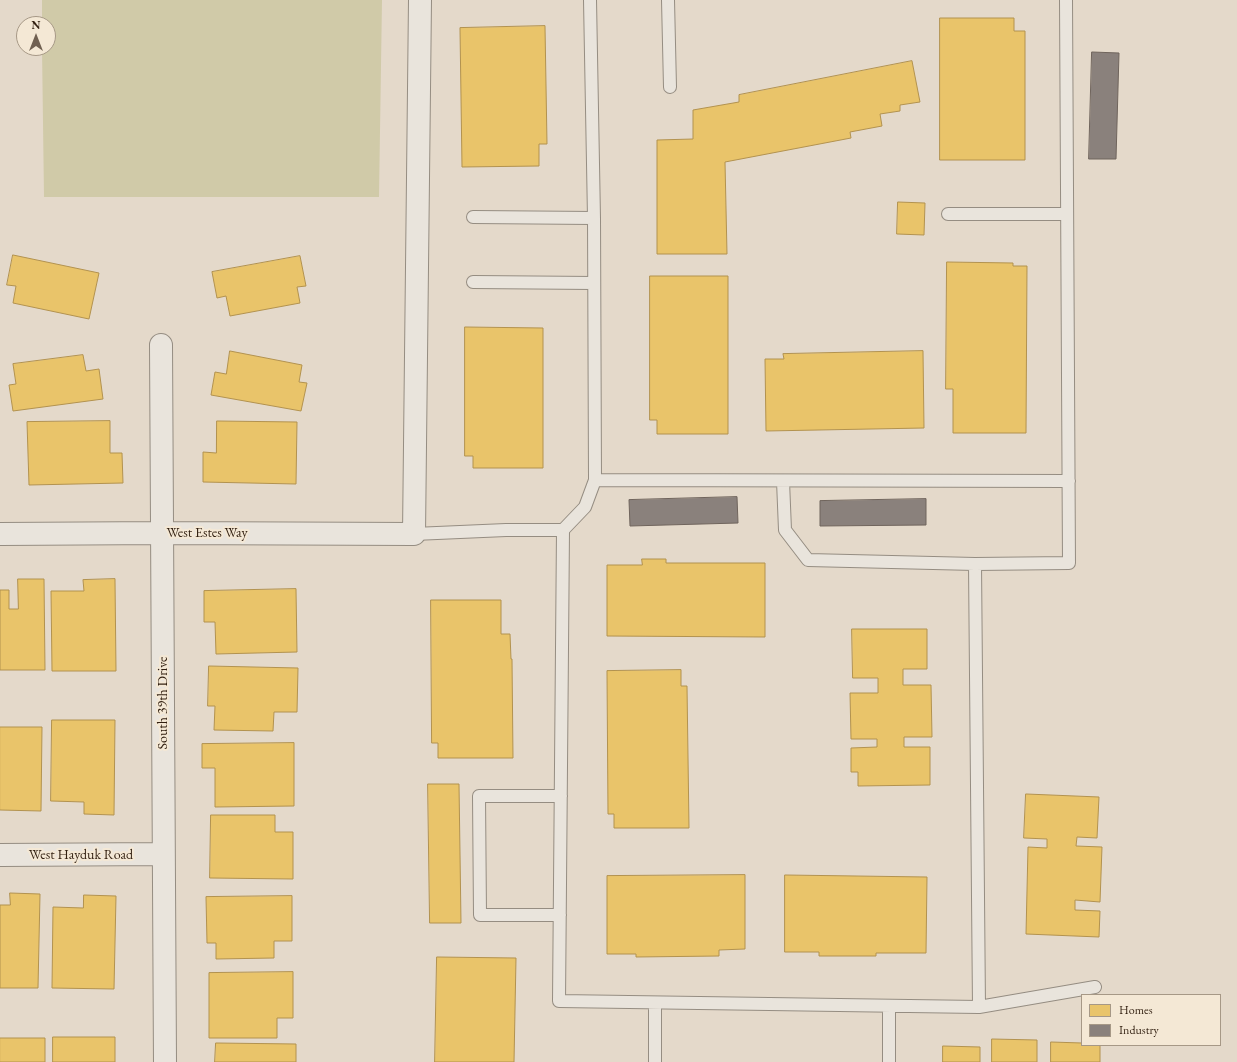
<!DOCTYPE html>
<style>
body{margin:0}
#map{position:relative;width:1237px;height:1062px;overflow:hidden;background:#e4d9ca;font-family:"EB Garamond",serif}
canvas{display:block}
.legend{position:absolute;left:1081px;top:994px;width:140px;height:52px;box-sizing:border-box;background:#f4e8d5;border:1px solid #a69886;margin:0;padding:5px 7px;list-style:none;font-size:12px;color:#311f10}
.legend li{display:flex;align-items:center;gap:8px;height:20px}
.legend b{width:20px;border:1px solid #a69886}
.north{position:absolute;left:16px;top:16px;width:40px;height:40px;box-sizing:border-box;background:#f4e8d5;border:1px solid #a69886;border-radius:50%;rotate:0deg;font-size:11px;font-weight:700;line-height:16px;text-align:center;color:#311f10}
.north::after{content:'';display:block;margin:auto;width:14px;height:18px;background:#706051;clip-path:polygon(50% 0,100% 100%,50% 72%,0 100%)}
</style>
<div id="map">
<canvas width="1237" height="1062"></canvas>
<ul class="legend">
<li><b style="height:11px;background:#e9c46a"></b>Homes</li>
<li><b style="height:11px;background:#8a817c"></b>Industry</li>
</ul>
<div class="north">N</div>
</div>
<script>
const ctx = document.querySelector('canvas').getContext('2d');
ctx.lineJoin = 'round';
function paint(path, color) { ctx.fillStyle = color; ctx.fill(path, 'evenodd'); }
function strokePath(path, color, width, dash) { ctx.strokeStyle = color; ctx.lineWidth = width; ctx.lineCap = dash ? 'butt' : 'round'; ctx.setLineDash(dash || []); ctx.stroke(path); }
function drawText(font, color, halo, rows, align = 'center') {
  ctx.font = font + ' "EB Garamond",serif'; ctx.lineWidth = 4; ctx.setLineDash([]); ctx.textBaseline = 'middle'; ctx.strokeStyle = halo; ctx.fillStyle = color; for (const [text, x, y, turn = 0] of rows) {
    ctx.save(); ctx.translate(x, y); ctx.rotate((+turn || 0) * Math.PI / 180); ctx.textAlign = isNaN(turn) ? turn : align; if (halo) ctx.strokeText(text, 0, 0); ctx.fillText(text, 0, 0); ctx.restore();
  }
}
paint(new Path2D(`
 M42 0H382L379 197H44L42 48H48V24H42Z`), '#d0caa8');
const homes = new Path2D(`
 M940 18H1014V31H1025V160H940Z
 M545 26 547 144H539V166L462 167 460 28Z
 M912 61 920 102 900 105V111L880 114 882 126 850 132 851 138 725 162 727 254H657V140L693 139V110L739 102V95Z
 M898 202 925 203 924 235 897 234Z
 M13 255 99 273 89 319 13 303 16 286 7 285Z
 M300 256 306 286 297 287 300 303 230 316 226 296 217 298 212 272Z
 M947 262 1013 263V266H1027L1026 433H953V389H946Z
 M650 276H728V434H657V420H650Z
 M465 327 543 328V468H473V456H465Z
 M230 351 302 365 299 382 307 383 301 411 211 395 215 372 226 374Z
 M923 351 924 428 766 431 765 359H784L783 354Z
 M83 355 86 371 99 369 103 399 13 411 9 385 16 384 13 364Z
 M110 421V453H122L123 483 29 485 27 422Z
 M217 421 297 422 296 484 203 482V452L216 453Z
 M642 559H666V563H765V637L607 636V565H642Z
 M18 579H44L45 670H0V590H9V609H18Z
 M115 579 116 671H52L51 591H84L83 580Z
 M296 589 297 652 216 654 215 622H204V591Z
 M431 600H501V634H510L511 659H512L513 758H438V743H432Z
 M852 629H927V669H903V685H931L932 737H904V747H930V785L858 786V772H851V748L877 747V739H851L850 693H878V678H853Z
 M209 666 298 668 297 712H274L273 731 214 730 215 706H208Z
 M681 670V686H687L689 828H614V814H608L607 671Z
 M52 720H115L114 815 84 814V802L51 801Z
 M0 727H42L41 811 0 810Z
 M294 743V806L215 807V768H202V744Z
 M428 784H459L461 923H430Z
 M1026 794 1099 797 1097 838 1077 837 1076 846 1102 847 1100 902 1075 900V910L1100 911 1099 937 1026 934 1028 847 1047 848V839L1024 838Z
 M211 815H275V832H293V879L210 878Z
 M745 875V949L719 950V956L636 957V954H607V876Z
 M785 875 927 877 926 953H876V956H819V952H785Z
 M10 893 40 894 38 988H0V905H10Z
 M84 895 116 896 114 989 52 988 53 907 83 908Z
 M292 896V941H274V958L216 959V943H207L206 897Z
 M437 957 516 958 514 1062H435Z
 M293 972V1018H277V1038H209V973Z
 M53 1037H115V1062H53Z
 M0 1038H45V1062H0Z
 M992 1039 1037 1040V1062H992Z
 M1051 1042 1082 1043V1045H1100V1062H1051Z
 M216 1043 296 1044V1062H215Z
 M943 1046 980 1047V1062H943Z`);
paint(homes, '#e9c46a');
strokePath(homes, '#b2924f', 1);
const industry = new Path2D(`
 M1092 52 1119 53 1116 159H1089Z
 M737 497 738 523 630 526 629 500Z
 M926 499V525L820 526V501Z`);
paint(industry, '#8a817c');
strokePath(industry, '#6f645c', 1);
const lane = new Path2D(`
 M590 0 594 218 595 480 585 507 563 530 559 1001 979 1007
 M668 0 670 87
 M1066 0 1069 563 975 564 979 1007 1095 987
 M948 214H1067
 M473 217 594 218
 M473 282 594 283
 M595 480 1069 481
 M783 481 785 530 808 560 975 564
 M414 534 506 530H563
 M560 915H480L479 796H561
 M889 1006V1062
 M655 1062V1003`);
const street = new Path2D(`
 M161 345C164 584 162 823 165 1062
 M0 534 164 533 414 534 420 0
 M0 855 163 854`);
strokePath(lane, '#958d82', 14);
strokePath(street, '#958d82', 24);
strokePath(lane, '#e9e4dc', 12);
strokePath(street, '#e9e4dc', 22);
drawText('14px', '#311f10', '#f4e8d5', [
 ["West Estes Way",207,533],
 ["South 39th Drive",163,703,-90],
 ["West Hayduk Road",81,855]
]);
</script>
